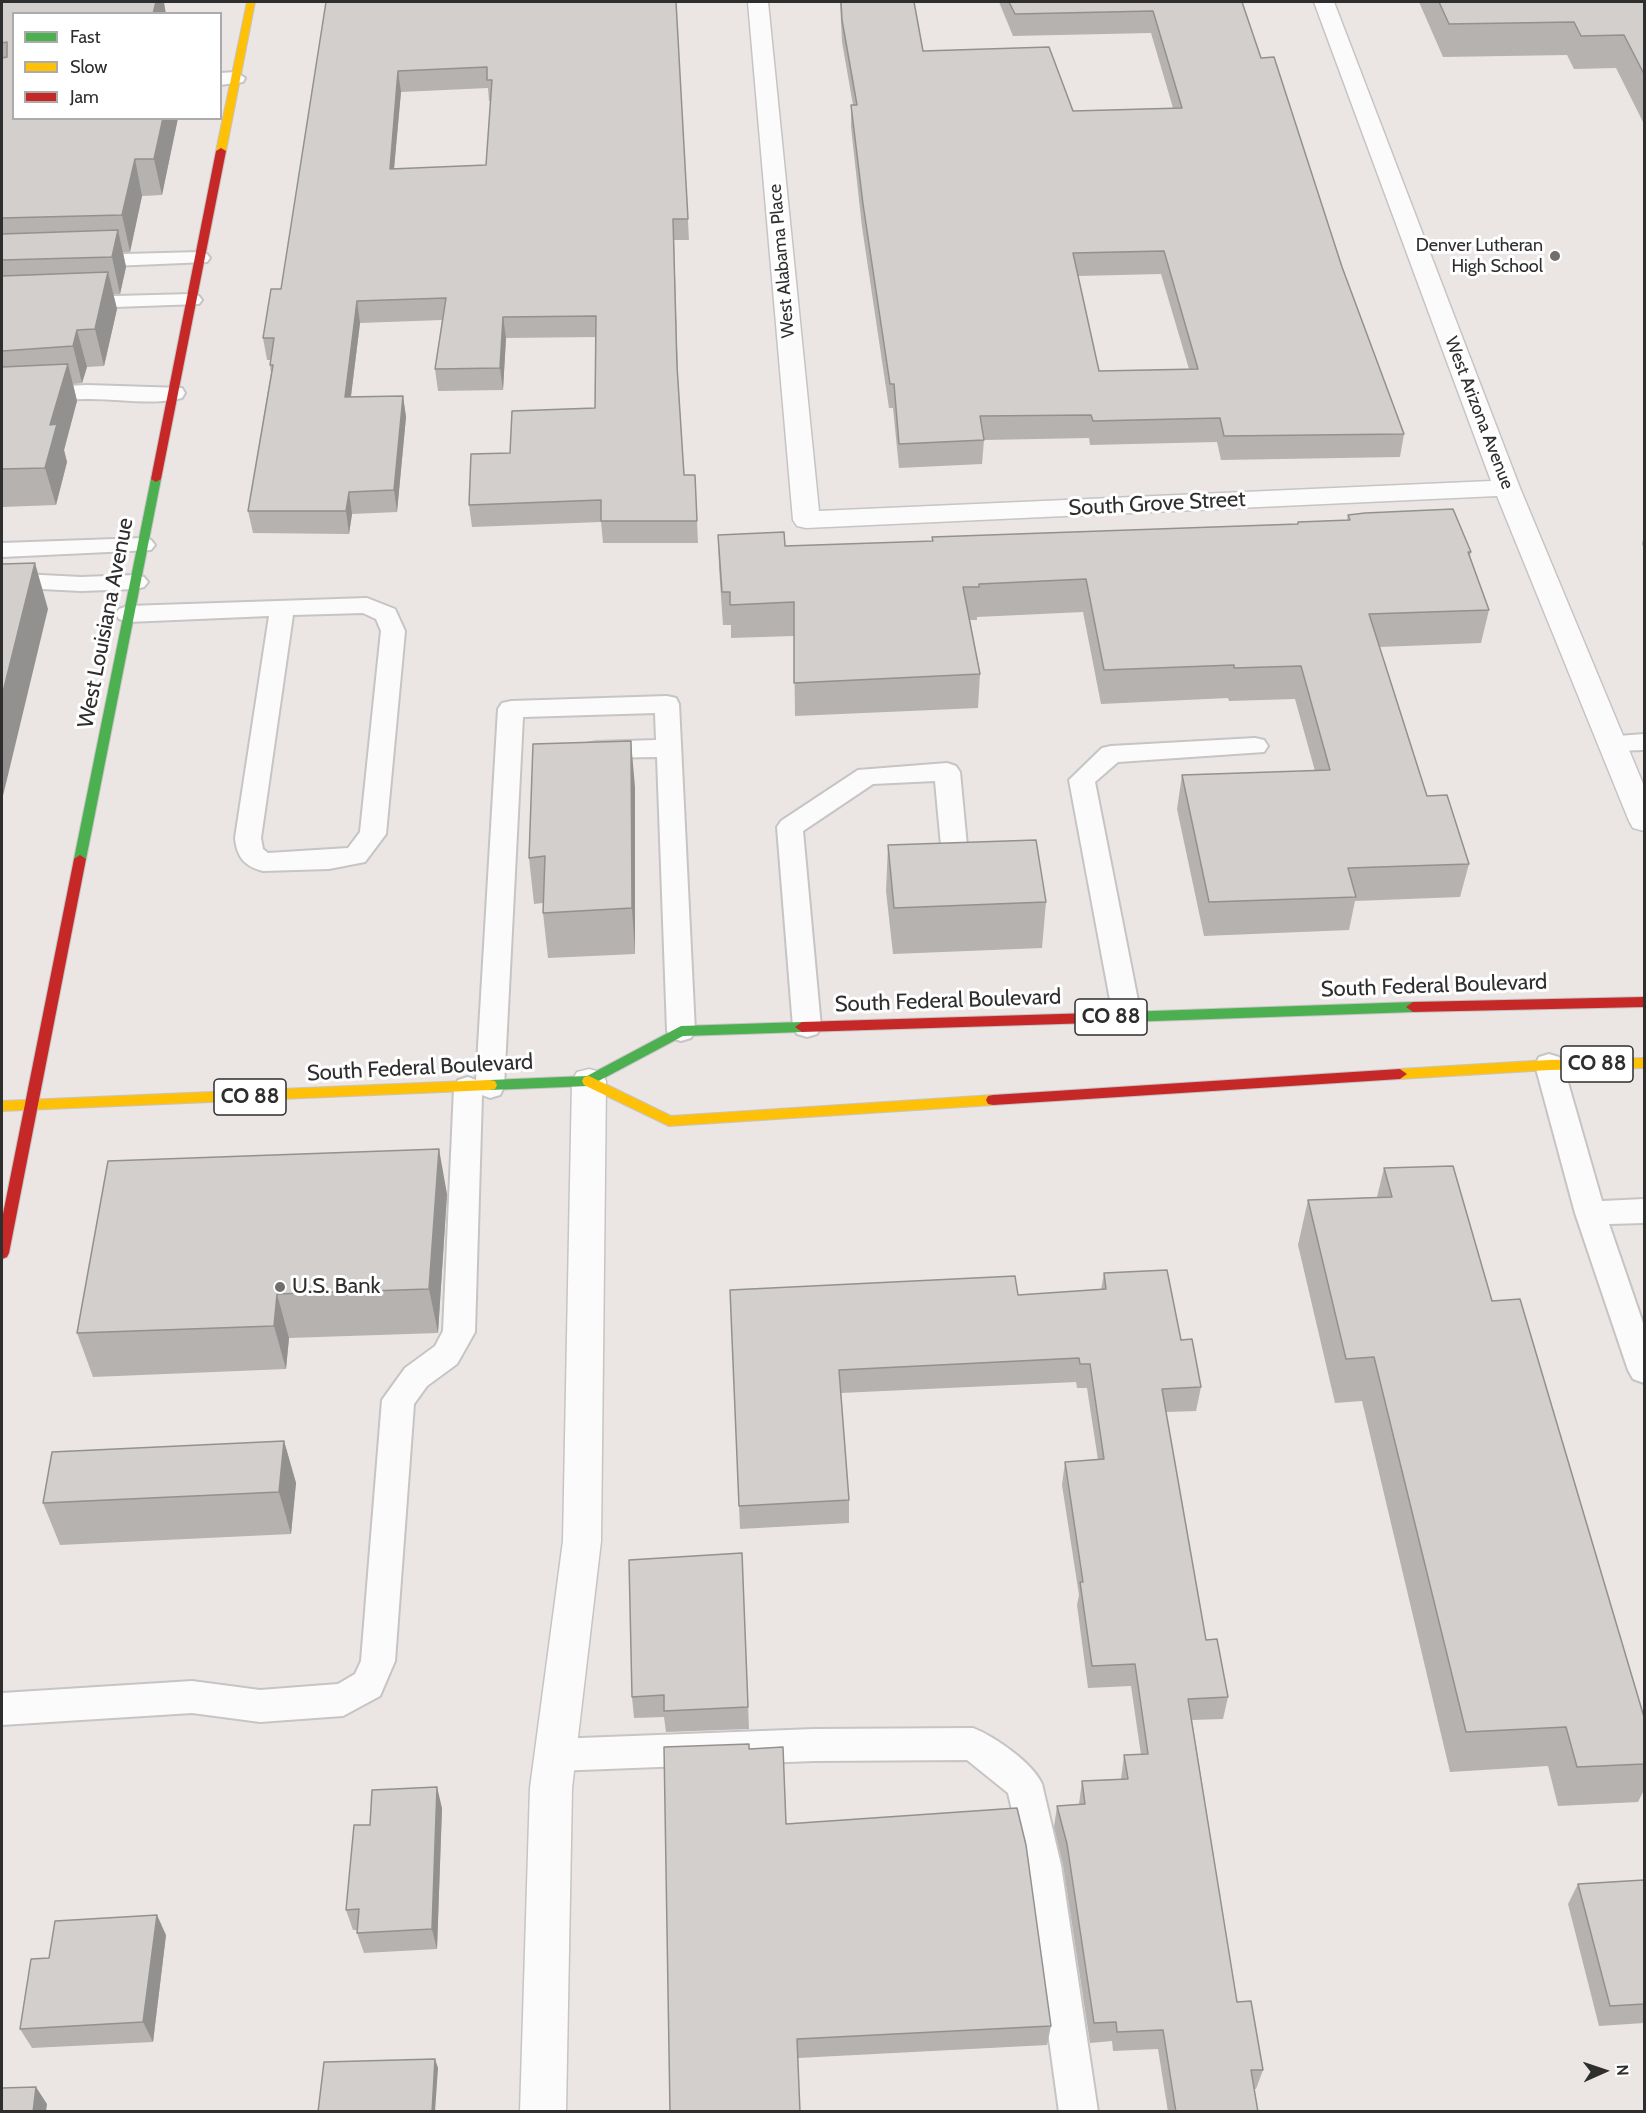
<!DOCTYPE html>
<style>
body{margin:0}
#map{position:relative;width:1646px;height:2113px;overflow:hidden;background:#ebe6e4;font-family:Cabin,sans-serif}
canvas{display:block}
.frame{position:absolute;inset:0;border:3px solid #2e2e2e;pointer-events:none}
.legend{position:absolute;left:12px;top:12px;width:210px;height:108px;box-sizing:border-box;background:#fff;border:2px solid #ababab;margin:0;padding:8px 10px;list-style:none;font-size:18px;color:#2e2e2e}
.legend li{display:flex;align-items:center;gap:12px;height:30px}
.legend b{width:30px;border:2px solid #ababab}
.north{position:absolute;left:1574px;top:2041px;width:60px;height:60px;-webkit-text-stroke:4px #fff;paint-order:stroke;rotate:87deg;font-size:16px;font-weight:700;line-height:24px;text-align:center;color:#2e2e2e}
.north::after{content:'';display:block;margin:auto;width:21px;height:27px;background:#2e2e2e;clip-path:polygon(50% 0,100% 100%,50% 72%,0 100%)}
</style>
<div id="map">
<canvas width="1646" height="2113"></canvas>
<div class="frame"></div>
<ul class="legend">
<li><b style="height:8px;background:#4caf50"></b>Fast</li>
<li><b style="height:8px;background:#ffc107"></b>Slow</li>
<li><b style="height:8px;background:#c62828"></b>Jam</li>
</ul>
<div class="north">N</div>
</div>
<script>
const ctx = document.querySelector('canvas').getContext('2d');
ctx.lineJoin = 'round';
function strokePath(path, color, width, dash) { ctx.strokeStyle = color; ctx.lineWidth = width; ctx.lineCap = dash ? 'butt' : 'round'; ctx.setLineDash(dash || []); ctx.stroke(path); }
function paint(path, color) { ctx.fillStyle = color; ctx.fill(path, 'evenodd'); }
function drawText(font, color, halo, rows, align = 'center') {
  ctx.font = font + ' Cabin,sans-serif'; ctx.lineWidth = 6; ctx.setLineDash([]); ctx.textBaseline = 'middle'; ctx.strokeStyle = halo; ctx.fillStyle = color; for (const [text, x, y, turn = 0] of rows) {
    ctx.save(); ctx.translate(x, y); ctx.rotate((+turn || 0) * Math.PI / 180); ctx.textAlign = isNaN(turn) ? turn : align; if (halo) ctx.strokeText(text, 0, 0); ctx.fillText(text, 0, 0); ctx.restore();
  }
}
const lane = new Path2D(`
 M236 72 245 78 243 82 220 85V73Z
 M200 252 207 254 210 258 207 262 88 267 81 265 78 261 81 257 88 255Z
 M192 294 199 296 202 300 199 304 2 311V299Z
 M87 385 182 388 185 393 182 398C150 406 117 398 85 399 57 399 29 402 2 402V389Z
 M143 538 151 540 155 545 151 550 2 557V543Z
 M2 573 81 577 136 575 144 577 148 582 144 587 136 589 81 591 2 587Z
 M367 598 395 609 405 631 386 834 365 862 329 869 263 871C244 866 237 857 235 838L269 616 128 622 119 619 116 614 119 609 128 606ZM363 613 376 619 381 631 360 832 348 848 268 853 263 849 261 838 293 615Z
 M667 696 676 698 679 704 695 1031 691 1038 681 1041 671 1038 667 1031 657 757 596 758 587 756 583 750 587 744 596 742 656 740 655 713 523 717 504 1087 500 1095 490 1098 482 1095 475 1332 457 1364 427 1386 414 1404 395 1661 380 1696 343 1716 260 1722 192 1713 2 1725V1693L192 1681 260 1690 338 1684 355 1674 361 1661 382 1400 405 1368 435 1346 443 1331 454 1088 458 1080 468 1077 476 1080 498 709 502 703 511 701Z
 M1644 734V750L1614 751 1605 749 1601 743 1605 737Z
 M1255 738 1264 740 1268 746 1264 752 1118 762 1095 782 1141 1016 1137 1023 1127 1026 1117 1023 1113 1016 1069 780 1102 748 1111 746Z
 M947 763 956 766 960 772 969 867 965 874 956 876 947 874 943 867 935 781 873 784 803 831 821 1027 817 1034 807 1037 797 1034 793 1027 777 827 781 821 858 770Z
 M1549 1054 1559 1057 1563 1065 1602 1201 1644 1199V1223L1609 1224 1644 1326V1383L1633 1379 1628 1370 1575 1213 1535 1065 1539 1057Z
 M973 1728C994 1736 1033 1763 1042 1784L1061 1865 1098 2112H1059L1025 1865 1008 1793 967 1760 814 1761 555 1771 542 1767 537 1755 542 1743 555 1739 814 1729Z`);
const street = new Path2D(`
 M748 2H768L819 511 1491 481 1314 2H1334L1520 488 1644 786V831L1633 828 1629 821 1497 496 806 528 797 526 793 520Z
 M589 1069 601 1072 606 1081 601 1541 572 1788 566 2112H520L530 1788 563 1541 572 1081 577 1072Z`);
const fast = new Path2D(`
 M156 476 161 479 86 859 80 863 74 859 151 479Z
 M1413 1002 1420 1007 1413 1012 1125 1022 1118 1017 1125 1012Z
 M802 1022 809 1027 802 1032 683 1036 589 1086 490 1090 485 1089 483 1085 485 1081 490 1080 587 1076 681 1026Z`);
const slow = new Path2D(`
 M247 2H255L226 151 221 154 216 151Z
 M1644 1058V1068L1549 1070 1400 1079 1393 1074 1400 1069 1549 1060Z
 M589 1076 671 1116 993 1095 998 1096 1000 1100 998 1104 993 1105 669 1126 584 1085 582 1081 584 1077Z
 M490 1080 495 1081 497 1085 495 1089 490 1090 2 1111V1101Z`);
const jam = new Path2D(`
 M221 148 226 151 161 479 156 482 151 479 216 151Z
 M80 855 86 859 9 1253 7 1257 2 1259V1219L74 859Z
 M1644 997V1007L1413 1012 1406 1007 1413 1002Z
 M1125 1012 1132 1017 1125 1022 802 1032 795 1027 802 1022Z
 M1400 1069 1407 1074 1400 1079 993 1105 988 1104 986 1100 988 1096 993 1095Z`);
strokePath(lane, '#c6c4c4', 4);
strokePath(street, '#c6c4c4', 3);
strokePath(fast, '#c6c4c4', 2);
strokePath(slow, '#c6c4c4', 2);
strokePath(jam, '#c6c4c4', 2);
paint(lane, '#fcfbfb');
paint(street, '#fcfbfb');
paint(fast, '#4caf50');
paint(slow, '#ffc107');
paint(jam, '#c62828');
paint(new Path2D(`
 M2 2 14 14 178 118 162 195 142 196 130 252H123L126 267 120 294H113L117 309 104 366 87 367 82 383 73 384 77 401 64 450 67 462 56 505 2 507Z
 M326 2H676L689 240H674L678 378 684 475H695L698 543H603L601 522 472 527 469 505 510 453 595 408 596 337 506 338 503 390 438 391 435 369 442 320 360 323 351 397 403 396 406 417 397 512 352 514 349 534 253 533 248 511 271 373 270 365 271 360H267L263 338 281 289ZM488 88 489 101H491L486 165 394 169 401 92Z
 M840 2H914L923 51 1073 111 1173 108 1151 33 1013 36 999 2H1242L1261 58 1404 434 1400 457 1221 460 1217 442 1090 445 1089 438 984 440 982 464 899 468 893 408H889L862 227 851 127V105H853L842 42ZM1161 274 1189 369 1099 371 1078 276Z
 M1419 2H1644V124L1616 68 1574 69 1567 55 1443 57Z
 M1348 515 1471 552 1470 556 1489 610 1481 643 1379 647 1427 796 1469 864 1460 897 1355 901 1349 930 1204 936 1177 809 1182 775 1315 771 1295 699 1229 701 1228 698 1101 704 1083 612 977 617V620H970L980 674 978 708 795 716 794 636 731 638V625H723L719 568 718 535 785 546 932 541V537L1297 524 1298 522 1347 520Z
 M1644 536V549L1642 544Z
 M635 787V954L548 958 543 913V903L534 904 529 858Z
 M888 845 1046 902 1042 948 893 954 886 891Z
 M1384 1168 1492 1301 1644 1717V1790L1638 1802 1558 1806 1548 1766 1450 1772 1362 1401 1335 1403 1298 1245 1308 1200 1377 1197Z
 M447 1194 438 1333 289 1338 286 1369 93 1377 77 1333Z
 M1104 1273 1181 1340 1201 1387 1196 1411 1166 1412 1206 1640 1228 1697 1223 1719 1192 1720 1237 2002 1263 2070 1256 2089H1254L1258 2112H1168L1158 2049 1113 2051 1112 2041 1090 2043 1063 1865 1054 1827 1057 1806 1079 1804 1082 1781 1121 1779 1124 1755H1141L1131 1686 1088 1688 1077 1605 1079 1595 1062 1485 1065 1462 1098 1460 1087 1388H1077L1076 1382 841 1393 849 1500V1523L740 1529 730 1290 1018 1295 1101 1290Z
 M284 1441 296 1483 291 1534 60 1545 43 1503Z
 M742 1553 749 1729 666 1732 664 1717 634 1718 632 1697Z
 M749 1749 786 1824 1051 2026 1047 2045 798 2058Z
 M442 1808 437 1949 364 1953 357 1933V1930H353L346 1910 370 1825Z
 M1644 1880V2023L1599 2026 1568 1904 1578 1884Z
 M166 1935 153 2042 32 2048 20 2029 49 1958Z`), '#b5b2b0');
paint(new Path2D(`
 M156 2H164L166 14H153Z
 M398 71 401 92 392 190 390 169Z
 M163 118H178L162 195 154 159Z
 M135 159 142 196 130 252 122 215Z
 M118 230 126 267 120 294 112 257Z
 M108 272 117 309 104 366 95 329Z
 M357 301 360 323 348 419 345 397Z
 M503 317 506 338 503 390 500 368Z
 M77 330 87 367 82 383 73 346Z
 M68 364 77 401 64 450 67 462 56 505 45 468 50 425Z
 M403 396 406 417 397 512 394 490Z
 M349 492 352 514 349 534 346 511Z
 M35 563 48 609 2 800V696Z
 M631 741 635 787V954L632 908Z
 M439 1149 447 1194 438 1333 429 1289Z
 M277 1294 289 1338 286 1369 274 1326Z
 M284 1441 296 1483 291 1534 279 1492Z
 M437 1787 442 1808 437 1949 432 1929Z
 M157 1915 166 1935 153 2042 143 2022Z
 M435 2059 438 2068 435 2112H432Z
 M36 2087 47 2104 46 2112H33Z`), '#939190');
const building = new Path2D(`
 M2 2H156L153 14H14V118H163L154 159H135L122 215 2 218V58L7 57V42L2 43Z
 M326 2H676L688 219H673L677 366 684 475H695L697 521H601V500L469 505 471 454 510 453 512 411 595 408 596 316 503 317 500 368 435 369 446 298 357 301 345 397 403 396 394 490 349 492 346 511H248L273 365H270L274 338H263L271 289H281ZM487 67V80H492L486 165 390 169 398 71Z
 M841 2H914L923 51 1049 47 1073 111 1182 108 1153 11 1015 14 1009 2H1242L1261 58 1274 57 1342 267 1404 434 1224 436 1220 418 1093 421 1091 415 980 416 984 440 899 444 894 384H890L863 204 851 105H857L842 20ZM1164 251 1198 369 1099 371 1073 253Z
 M1439 2H1644V74L1624 35 1581 36 1574 22 1449 24Z
 M118 230 112 257 2 260V234Z
 M108 272 95 329 77 330 73 346 2 351V276Z
 M68 364 50 425 57 424 45 468 2 469V367Z
 M1453 509 1471 552H1468L1489 610 1369 614 1427 796 1447 795 1469 864 1348 868 1356 897 1209 902 1182 775 1330 770 1301 666 1234 668V665L1104 670 1086 579 979 584V587H963L980 674 794 683V602L730 605V592H722L718 535 784 532 785 546 933 541 932 537 1298 524V522L1350 520 1348 515 1365 513Z
 M35 563 2 696V564Z
 M631 741 632 908 543 913 545 856 529 858 533 744Z
 M1036 840 1046 902 894 908 888 845Z
 M439 1149 429 1289 277 1294 274 1326 77 1333 108 1161Z
 M1453 1166 1492 1301 1520 1299 1644 1717V1764L1577 1767 1566 1727 1466 1732 1374 1357 1346 1359 1308 1200 1392 1197 1384 1168Z
 M1167 1270 1181 1340 1192 1339 1201 1387 1162 1389 1206 1640 1217 1639 1228 1697 1188 1699 1237 2002 1251 2001 1263 2070H1251L1258 2112H1176L1163 2030 1117 2032 1116 2022 1094 2023 1067 1844 1057 1806 1085 1804 1082 1781 1128 1779 1124 1755 1148 1754 1135 1664 1092 1666 1080 1582H1083L1065 1462 1104 1459 1090 1364H1080L1079 1358 839 1370 849 1500 739 1506 730 1290 1015 1276 1018 1295 1106 1289 1104 1273Z
 M284 1441 279 1492 43 1503 52 1452Z
 M742 1553 748 1707 664 1711V1695L632 1697 629 1560Z
 M749 1744V1749L783 1747 786 1824 1017 1808 1026 1845 1051 2026 797 2039 800 2112H670L664 1747Z
 M437 1787 432 1929 357 1933 359 1909 346 1910 354 1825H370L372 1790Z
 M1644 1880V2004L1610 2006 1578 1884Z
 M157 1915 143 2022 20 2029 31 1959 49 1958 55 1921Z
 M435 2059 432 2112H318L324 2062Z
 M36 2087 33 2112H2V2088Z`);
paint(building, '#d2cfcd');
strokePath(building, '#939190', 1.5);
for (const [x, y, r, color] of [
 [1555,256,6,"#706e6e"],
 [280,1287,6,"#706e6e"]
]) { const dot = new Path2D(); dot.arc(x, y, r, 0, 2 * Math.PI); ctx.fillStyle = color; ctx.fill(dot); strokePath(dot, '#fff', 2); }
drawText('18px', '#2e2e2e', '#fff', [
 ["Denver Lutheran",1543,246],
 ["High School",1543,267]
], 'right');
drawText('18px', '#2e2e2e', '#fff', [
 ["West Alabama Place",782,261,-95],
 ["West Arizona Avenue",1479,413,69]
]);
for (const [x, y, w] of [
 [1111,1017,72],
 [1597,1064,72],
 [250,1097,72]
]) { const box = new Path2D(); box.roundRect(x - w / 2, y - 18, w, 36, 4.5); ctx.fillStyle = '#fff'; ctx.fill(box); strokePath(box, '#2e2e2e', 1.5); }
drawText('bold 21px', '#2e2e2e', null, [
 ["CO 88",1111,1017],
 ["CO 88",1597,1064],
 ["CO 88",250,1097]
]);
drawText('22px', '#2e2e2e', '#fff', [
 ["South Grove Street",1157,504,-3],
 ["West Louisiana Avenue",106,623,-79],
 ["South Federal Boulevard",1434,986,-2],
 ["South Federal Boulevard",948,1001,-2],
 ["South Federal Boulevard",420,1068,-3]
]);
drawText('22px', '#2e2e2e', '#fff', [
 ["U.S. Bank",292,1287]
], 'left');
</script>
